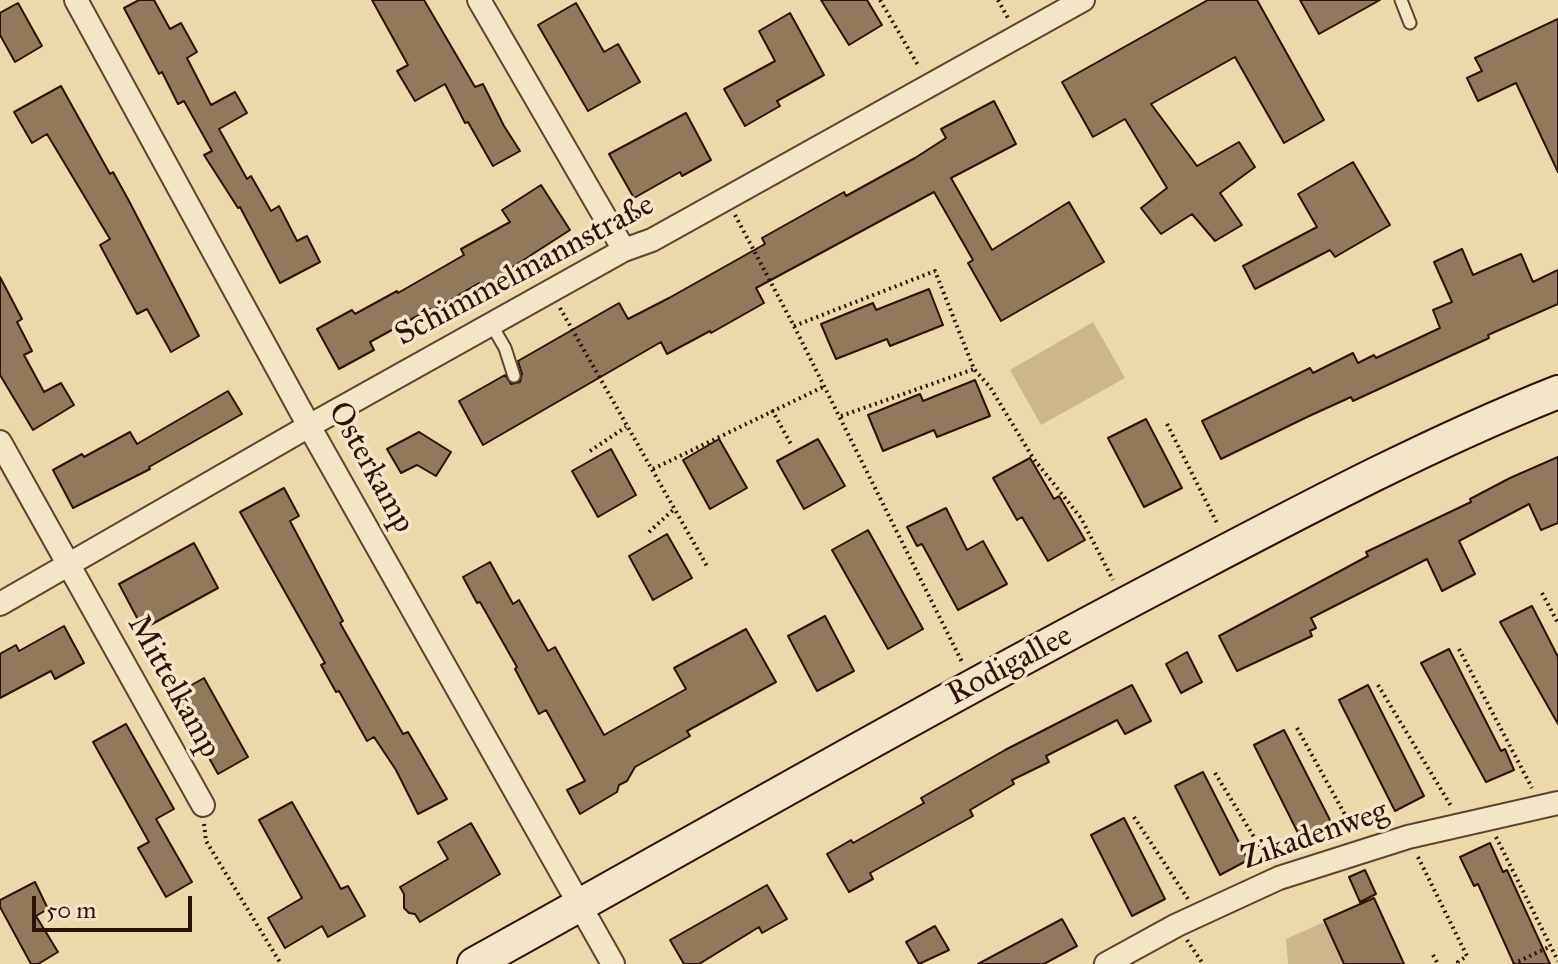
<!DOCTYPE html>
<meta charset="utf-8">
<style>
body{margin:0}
#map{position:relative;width:1558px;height:964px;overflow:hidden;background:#ecd9a9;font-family:"IM FELL Great Primer",serif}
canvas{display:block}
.scale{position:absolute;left:32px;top:896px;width:160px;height:36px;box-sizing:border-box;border:4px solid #2e1207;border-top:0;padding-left:10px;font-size:24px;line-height:28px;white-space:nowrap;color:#2e1207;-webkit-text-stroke:6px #f3e6c7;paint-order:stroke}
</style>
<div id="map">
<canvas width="1558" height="964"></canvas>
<div class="scale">50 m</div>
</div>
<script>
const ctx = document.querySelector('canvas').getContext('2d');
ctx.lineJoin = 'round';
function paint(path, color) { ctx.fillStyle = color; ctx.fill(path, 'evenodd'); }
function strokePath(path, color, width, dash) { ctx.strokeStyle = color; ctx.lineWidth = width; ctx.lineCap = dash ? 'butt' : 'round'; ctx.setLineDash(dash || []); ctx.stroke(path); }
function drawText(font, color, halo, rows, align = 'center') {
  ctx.font = font + ' "IM FELL Great Primer",serif'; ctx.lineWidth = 7; ctx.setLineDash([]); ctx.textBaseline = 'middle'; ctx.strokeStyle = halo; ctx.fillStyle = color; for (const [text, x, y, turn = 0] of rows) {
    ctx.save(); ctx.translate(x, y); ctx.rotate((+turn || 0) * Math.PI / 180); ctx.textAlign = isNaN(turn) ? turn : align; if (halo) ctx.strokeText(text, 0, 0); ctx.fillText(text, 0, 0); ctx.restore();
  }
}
paint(new Path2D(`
 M1093 322 1125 378 1041 425 1010 370Z
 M1324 922 1343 964H1288L1286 939Z`), '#ccb78d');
const building = new Path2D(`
 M139 0H154L170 29 181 23 197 52 187 58 211 105 235 92 247 113 219 129 247 179 251 176 271 211 279 206 297 241 307 236 320 262 280 283 240 207 238 208 204 155 212 151 184 101 178 104 162 72 159 74 124 8Z
 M372 0H424L475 87 483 84 504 126 520 151 493 166 468 122 465 123 445 84 415 101 397 71 408 65Z
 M821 0H867L882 25 849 45Z
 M1208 0H1257L1324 120 1284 143 1235 57 1151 104 1197 166 1239 142 1255 167 1220 193 1242 225 1215 241 1192 214 1161 234 1141 208 1167 188 1125 119 1093 137 1062 82Z
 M1300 0H1380L1319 34Z
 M18 3 42 46 15 62 0 35V13Z
 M576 3 604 52 618 44 640 82 588 111 538 25Z
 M790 13 824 75 777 101 780 106 745 126 724 89 775 61 759 31Z
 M1558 19V172L1516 83 1478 101 1467 78 1482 71 1475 58Z
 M61 86 110 174 113 172 129 201 199 336 171 352 147 309 137 314 100 245 110 239 47 134 32 143 14 112Z
 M994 101 1016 144 951 178 992 250 1069 202 1104 262 1001 321 968 263 973 260 934 192 756 288 764 303 711 333 710 331 667 354 661 342 483 445 459 401 505 375 511 384 520 382 522 374 518 361 619 303 628 319 669 298 765 244 762 238 844 192 846 196 915 158 946 138 941 129Z
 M686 113 711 160 682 176 680 172 634 198 609 154Z
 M1353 162 1390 225 1335 257 1330 250 1255 289 1243 266 1317 227 1298 194Z
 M541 185 570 230 511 268 512 270 482 287 479 283 432 311 430 309 370 342 374 350 339 369 317 329 352 310 355 314 397 291 398 293 464 255 461 249 510 222 502 210Z
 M1462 249 1473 275 1521 254 1533 282 1558 270V304L1488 335 1489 338 1353 401 1351 397 1307 417 1221 459 1202 421 1310 368 1313 373 1353 353 1358 363 1374 355 1376 358 1440 328 1433 310 1452 302 1434 262Z
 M0 277 22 319 17 322 32 351 24 355 44 392 61 383 74 405 33 430 0 375Z
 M929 289 943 325 890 346 887 339 836 359 821 324 873 303 876 310Z
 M975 380 990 416 937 437 934 430 883 451 868 415 920 394 923 401Z
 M228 391 242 414 149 467 150 469 73 508 53 470 82 454 84 457 130 432 137 444Z
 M1146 419 1182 488 1144 507 1108 438Z
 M419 432 451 452 436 476 417 465 401 473 387 449Z
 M719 439 747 488 710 509 683 460Z
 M818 439 845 486 804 509 777 461Z
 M611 449 636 495 598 517 572 471Z
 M1558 457V523L1541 530 1529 504 1459 541 1475 574 1442 591 1427 559 1311 618 1316 628 1310 631 1312 636 1237 671 1219 636 1368 556 1366 552 1471 502 1470 499 1510 478Z
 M1030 458 1054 499 1059 496 1085 540 1048 561 1022 517 1017 520 993 478Z
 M284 488 299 516 290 521 343 621 340 623 403 734 408 732 447 799 418 814 396 770 374 737 367 741 339 691 336 692 321 665 325 663 240 512Z
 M946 508 967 550 983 541 1007 584 958 610 922 544 917 546 907 527Z
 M868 530 923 629 888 649 832 550Z
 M667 534 692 578 653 600 629 556Z
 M194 543 218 588 143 629 119 584Z
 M490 562 513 604 519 600 548 651 555 647 604 735 686 689 674 668 746 629 776 682 687 731 690 736 635 767 627 781 619 785 617 792 580 814 567 790 585 781 546 710 539 714 515 669 517 667 480 602 477 603 463 577Z
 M1532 606 1558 657V724L1500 622Z
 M825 616 854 671 817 691 788 636Z
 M64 626 84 663 55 679 51 671 0 698V654L16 645 19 651Z
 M1449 649 1501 751 1505 749 1514 770 1486 782 1421 663Z
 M1187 652 1202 682 1181 693 1166 664Z
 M204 678 248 757 218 774 174 695Z
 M1132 685 1151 721 1125 734 1117 720 1046 756 1049 762 1012 780 1014 784 970 810 973 816 870 873 873 879 849 892 827 854 851 840 853 843 924 803 921 798 1005 750Z
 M1368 685 1424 796 1395 811 1339 700Z
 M126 724 174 809 156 819 192 882 166 897 138 848 149 842 93 742Z
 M1284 730 1333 826 1302 841 1254 745Z
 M1203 772 1248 860 1220 875 1175 786Z
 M292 802 341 889 348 886 365 916 328 937 322 926 285 948 268 918 302 898 259 820Z
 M1124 818 1165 899 1132 916 1091 835Z
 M471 823 500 874 420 922 415 914 409 913 404 908V894L400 887 448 859 438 842Z
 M1490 843 1503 872 1507 870 1550 964H1514L1478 884 1474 886 1460 857Z
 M1365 870 1376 894 1360 902 1349 877Z
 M35 882 48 909 36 916 58 952 38 964H31L0 907V900Z
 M767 885 787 919 762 933 759 927 699 964H684L670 940Z
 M1374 898 1404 964H1344L1324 920Z
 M1062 919 1077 946 1044 964H978Z
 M935 926 949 950 919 964 906 942Z`);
paint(building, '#91795b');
strokePath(building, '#2e1207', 2);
const lane = new Path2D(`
 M1401 0 1410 23
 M491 324 505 348 514 376`);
const street = new Path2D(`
 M76 0 309 426 613 964
 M479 0 624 250
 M0 442 203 805
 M0 604 309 426 624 250 652 240 1083 0
 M1106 964 1177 925 1279 878 1408 837 1558 803`);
const secondary = new Path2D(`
 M474 964C708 834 939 701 1176 577 1300 512 1427 444 1558 392`);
strokePath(lane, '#5e4430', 15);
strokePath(street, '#5e4430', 26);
strokePath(secondary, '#2e1207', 36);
strokePath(new Path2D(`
 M880 0 919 67
 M998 0 1009 20
 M735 215 794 326 963 664
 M560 308 707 566
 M794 326 935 271 974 369 990 387 1033 458 1081 518 1113 580
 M772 410 792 446
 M841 416 974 369
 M1167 424 1218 525
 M590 451 626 427
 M653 469 825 386
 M649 532 673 510
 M1542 593 1558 623
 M1459 649 1532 788
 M1378 685 1451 806
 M1297 728 1354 831
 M1215 773 1268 860
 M1134 817 1188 899
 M204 824 206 841 281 964
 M1496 837 1558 961
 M1418 857 1467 956 1458 962 1459 964
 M1187 940 1203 964
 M1433 955 1438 964
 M1513 964 1551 946`), '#2e1207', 4, [2, 4]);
strokePath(lane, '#f3e6c7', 11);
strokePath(street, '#f3e6c7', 22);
strokePath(secondary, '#f3e6c7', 32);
drawText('32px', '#2e1207', '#f3e6c7', [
 ["Schimmelmannstraße",525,271,-28],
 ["Osterkamp",370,468,61],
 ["Rodigallee",1010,666,-28],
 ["Mittelkamp",173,687,61],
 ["Zikadenweg",1315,836,-19]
]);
</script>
